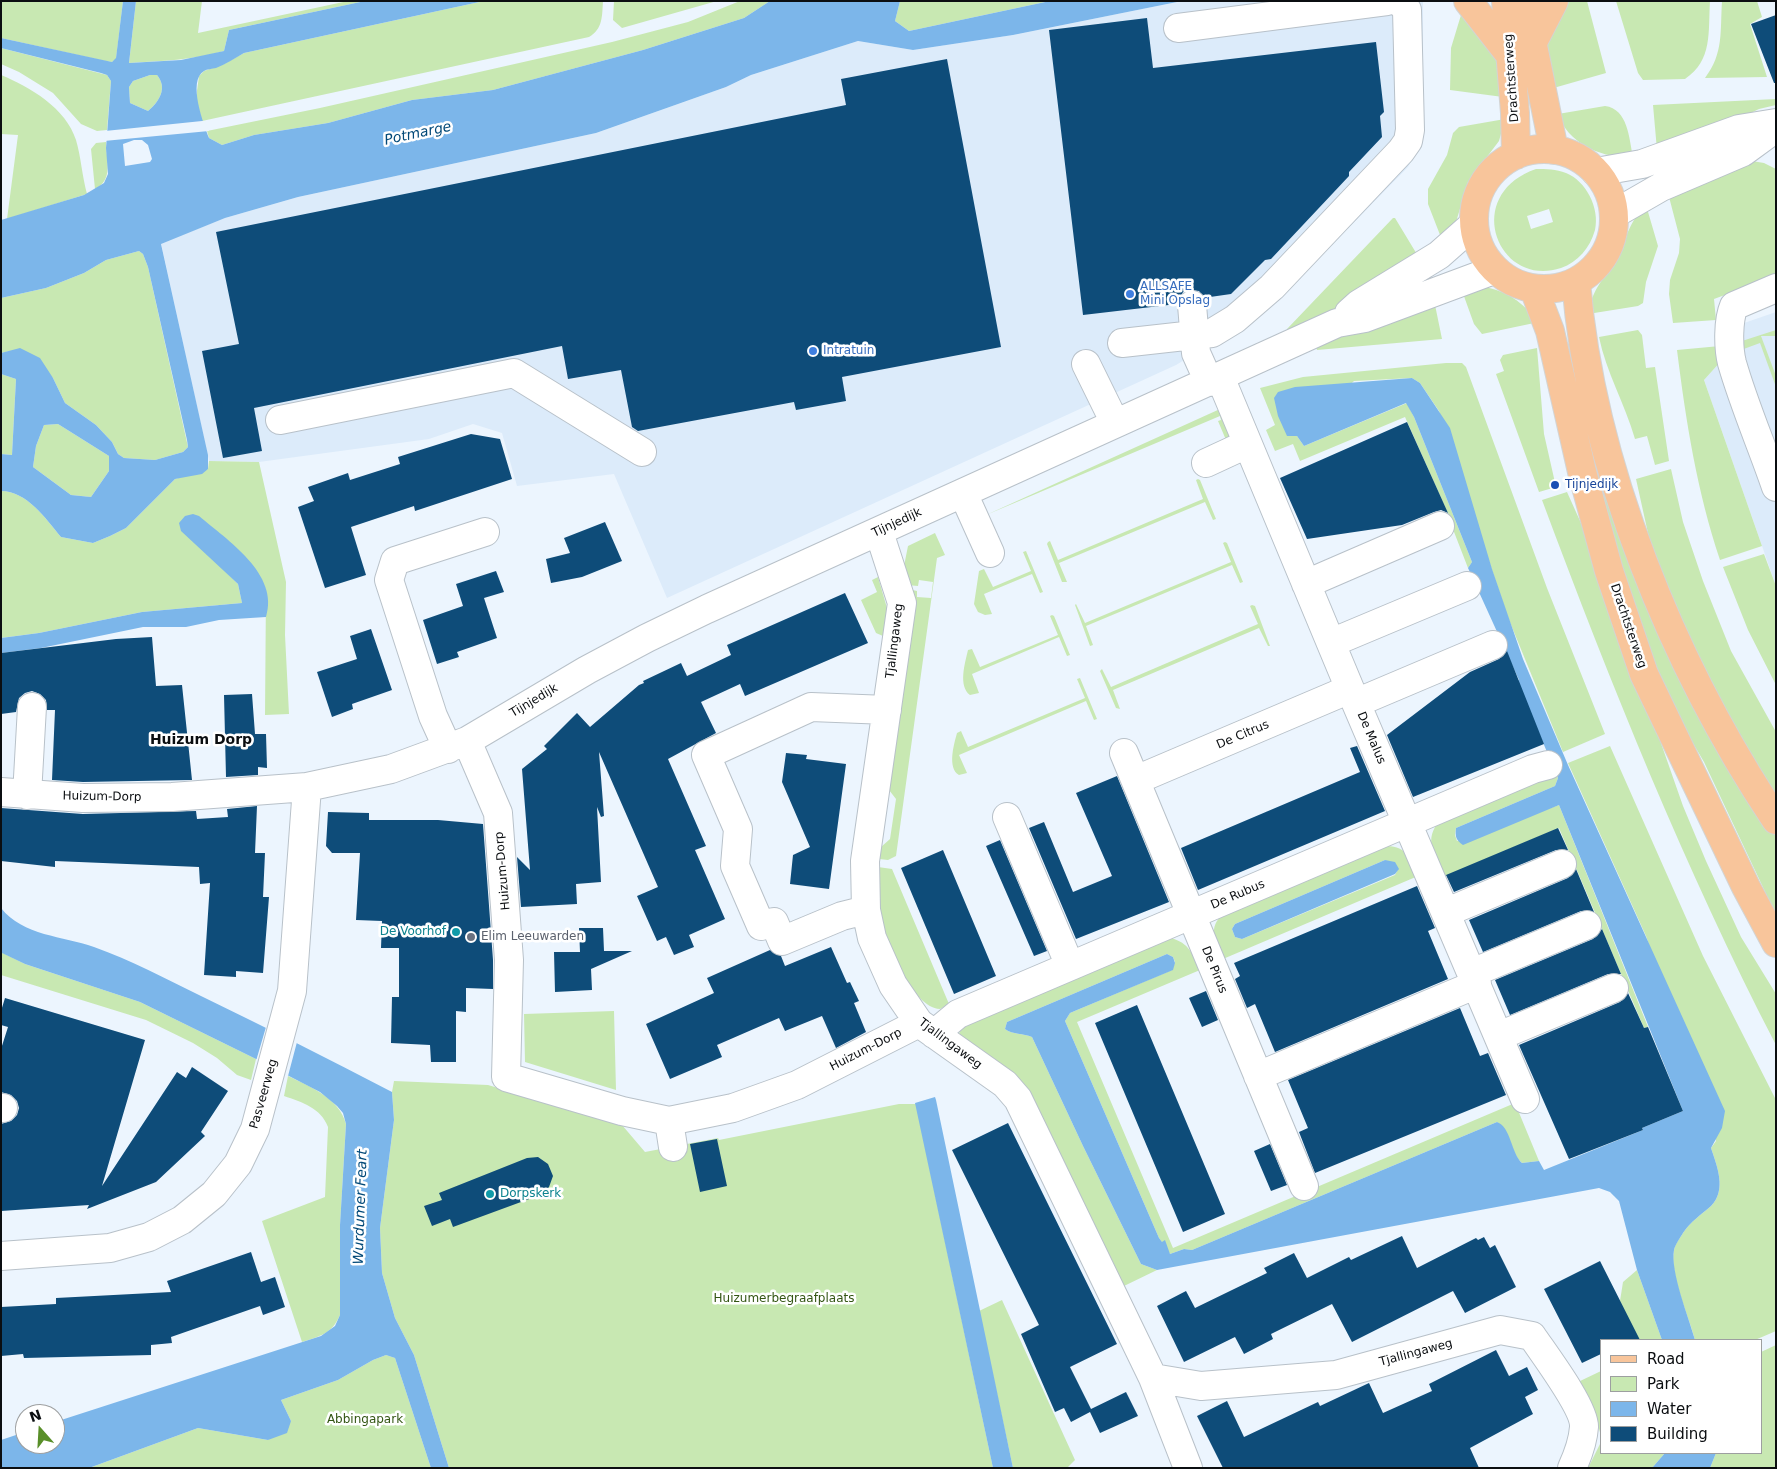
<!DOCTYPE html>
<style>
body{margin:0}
#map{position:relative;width:1777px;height:1469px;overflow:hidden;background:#ecf5fe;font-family:"DejaVu Sans",sans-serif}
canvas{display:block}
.frame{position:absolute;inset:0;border:2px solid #0b0e11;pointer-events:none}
.legend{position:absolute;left:1600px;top:1339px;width:162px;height:115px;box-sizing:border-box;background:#fff;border:1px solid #9d9fa0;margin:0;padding:6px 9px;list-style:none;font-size:15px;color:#0b0e11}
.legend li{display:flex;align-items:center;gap:10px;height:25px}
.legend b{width:25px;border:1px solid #9d9fa0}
.north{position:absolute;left:15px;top:1404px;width:50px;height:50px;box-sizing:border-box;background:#fff;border:1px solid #9d9fa0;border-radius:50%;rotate:341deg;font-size:14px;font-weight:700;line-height:20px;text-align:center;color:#0b0e11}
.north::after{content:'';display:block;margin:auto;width:18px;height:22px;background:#598f29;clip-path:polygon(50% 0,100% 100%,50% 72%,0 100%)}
</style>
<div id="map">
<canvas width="1777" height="1469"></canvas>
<div class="frame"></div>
<ul class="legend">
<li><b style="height:6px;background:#f8c59b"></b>Road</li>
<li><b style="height:14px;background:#c8e8b2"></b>Park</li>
<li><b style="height:14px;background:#7cb6ea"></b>Water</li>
<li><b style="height:14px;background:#0e4c79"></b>Building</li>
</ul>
<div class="north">N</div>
</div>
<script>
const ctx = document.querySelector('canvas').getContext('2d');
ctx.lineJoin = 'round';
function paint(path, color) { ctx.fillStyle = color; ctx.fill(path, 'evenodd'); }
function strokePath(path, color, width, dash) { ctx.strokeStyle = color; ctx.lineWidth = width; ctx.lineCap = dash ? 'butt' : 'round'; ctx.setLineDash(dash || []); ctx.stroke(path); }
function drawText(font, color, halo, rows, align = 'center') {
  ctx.font = font + ' "DejaVu Sans",sans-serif'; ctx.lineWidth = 5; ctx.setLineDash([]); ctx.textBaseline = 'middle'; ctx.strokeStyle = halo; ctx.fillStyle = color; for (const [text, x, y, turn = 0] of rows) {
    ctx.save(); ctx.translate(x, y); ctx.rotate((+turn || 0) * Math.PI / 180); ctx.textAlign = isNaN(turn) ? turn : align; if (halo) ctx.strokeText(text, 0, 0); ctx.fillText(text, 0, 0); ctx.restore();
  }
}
paint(new Path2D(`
 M1182 1H1423V134L1420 147 1408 167 1278 300 1250 320 1176 365 667 598 614 474 517 486 502 433 473 424 429 439 259 462 209 461 161 243 225 218 298 197 596 133 726 87 751 75 858 41 913 50 1013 35Z
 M1776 312V586L1704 380 1722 360 1718 332Z`), '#dcebfa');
paint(new Path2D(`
 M1 1H123L116 59 112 62 105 61 1 38Z
 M136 1H202L198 33 348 1H365L229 30 224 51C193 60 161 61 129 63Z
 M484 1H603C602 16 603 29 589 37L202 121 196 98 199 76 204 71 224 64 244 53Z
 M614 1H717L622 28 613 20Z
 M740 1H770L744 18 643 50 493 90 412 100 328 123 254 135 222 145 209 138 207 131 320 108 612 42 688 22Z
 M900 1H1050L909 31 895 21Z
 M1566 1H1587L1606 73 1550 89C1540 50 1549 36 1566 1Z
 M1616 1H1710C1708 32 1713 60 1685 79L1643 80 1638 73Z
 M1722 1H1757L1762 17 1750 24 1767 77 1705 78C1724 53 1720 31 1722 1Z
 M1467 14 1499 64 1503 97 1450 90 1451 48 1461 15Z
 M1 48 107 75 111 81 107 130 97 131 81 124 53 93 19 72 1 64Z
 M1 75C30 87 66 108 76 140 81 157 82 176 87 194L7 219 18 135 1 134Z
 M150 75H157C168 88 159 102 148 111L130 103 129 87 133 81Z
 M1776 99V105L1759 109 1732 122 1657 150 1653 105Z
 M1605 106C1628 109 1629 138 1633 157 1603 159 1568 144 1558 114Z
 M1505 119 1499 141 1468 182 1456 222 1442 240 1428 204V189L1447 155 1453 133 1459 127Z
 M106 142C106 159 114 180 95 189L91 149 96 143Z
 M1746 160 1764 163 1776 169V276L1714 299 1716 320 1673 323 1669 294 1670 280 1679 253 1680 239 1668 193Z
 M1536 169C1546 169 1556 169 1566 173 1586 181 1600 208 1595 230 1590 248 1578 262 1561 268 1498 289 1461 195 1536 169ZM1549 209 1553 222 1531 229 1527 216Z
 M1646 205 1658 246 1646 282 1643 303 1638 306 1588 314C1593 287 1603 281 1616 259 1627 238 1628 223 1646 205Z
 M1393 218H1395L1418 256 1340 307 1288 332 1287 329Z
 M139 251 143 254 148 267 188 447 183 452 155 460 124 458 118 454 112 442 96 425 65 403 53 378 20 349 1 353V298L46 288 84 273 106 260Z
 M1481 286C1510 292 1520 301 1539 322L1482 334 1474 324 1461 288Z
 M1434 300 1442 339 1317 350 1316 347 1358 328Z
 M1638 330 1642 335 1646 368 1655 367 1669 461 1655 465 1647 436 1635 439C1625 404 1606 372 1599 337Z
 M1776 330V336H1761L1776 376V387L1760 343 1741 350 1742 341Z
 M1572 346 1595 432 1771 827 1776 834V915L1704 762 1657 682 1615 566 1563 348Z
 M1720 346 1722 360 1704 380 1762 546 1720 560C1697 491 1686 422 1677 350Z
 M1537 348 1544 434 1556 487 1539 492 1496 374 1504 371 1500 360 1503 355Z
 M1446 363H1462L1466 367 1547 588 1605 734 1563 752 1507 615 1439 411 1420 383 1412 378 1354 381 1297 436 1304 446 1407 403 1414 417 1472 562 1468 568 1449 519 1450 518 1405 417 1300 461 1293 444 1275 451 1266 430 1275 425 1260 388 1303 377Z
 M1 374 16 379 12 455 1 454Z
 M1220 409 1233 437 1226 440 1218 421 1221 420 1220 416 986 515Z
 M58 424 109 456V471L91 497 71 495 33 467 36 446 44 425Z
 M209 461 259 462 286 582 285 635 289 714 265 715 266 589 225 571 238 584 242 603 142 612 39 633 1 638V491C27 491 46 519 61 537L93 543 110 536 126 528 175 479 208 469Z
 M1671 469 1683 522 1703 581 1731 651 1776 732V806L1659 583 1636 479Z
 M1198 479 1200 480 1216 519 1213 520 1205 502 1059 563 1067 582H1062L1047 544 1048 542 1050 541 1058 560 1203 499 1196 480Z
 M1567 492 1594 552 1683 806 1706 861 1741 937 1776 994V1045C1685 869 1611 685 1542 500Z
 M935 533 945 555 937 558 896 856 888 860 879 859 881 847 890 839 896 799 889 790 908 589 917 591V597L931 598 933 582 919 580 918 586 907 585 904 566 908 546Z
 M1225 542 1227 543 1243 582 1240 583 1232 565 1086 626 1093 645 1090 646 1075 605 1076 604 1085 623 1231 562 1223 543Z
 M1026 551 1043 592 1040 593 1032 574 984 594 992 614 985 615 978 612 974 604 979 571 984 569 993 587 1031 571 1023 552Z
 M1764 554 1776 586V685L1748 630 1723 567Z
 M878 577 887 608 883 636 876 633 861 600 877 592 872 580Z
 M1252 605 1255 606 1270 646H1268L1259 628 1113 690 1120 709 1116 708 1100 671 1102 669 1111 687 1258 624 1250 606Z
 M1052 615 1054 616 1070 655 1067 656 1059 637 972 674 979 693 970 695C958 686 965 663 968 650L972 649 980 667 1058 635 1050 616Z
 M1080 678 1097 719 1094 720 1086 701 959 755 967 773 959 775C947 768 954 744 957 733L961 731 968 747 1085 698 1077 679Z
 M1610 746 1703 956 1776 1100V1331L1755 1340H1695C1689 1316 1669 1274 1674 1250 1675 1244 1680 1238 1683 1233 1691 1221 1701 1215 1711 1206 1727 1190 1717 1166 1711 1148L1716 1141 1646 936 1568 763Z
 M1555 771 1558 778 1555 786 1456 828 1455 835 1457 841 1559 805 1648 1027 1644 1028 1559 828 1443 877C1436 859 1424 842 1437 824Z
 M1387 846C1407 846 1411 860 1418 876L1223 959C1217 944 1207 930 1221 916ZM1385 860 1398 869 1395 875 1242 939 1235 937 1232 929 1235 924Z
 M878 867 892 869 949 1004 940 1009C912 1008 885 940 880 916 877 900 877 884 878 867Z
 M1171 938C1189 943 1193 954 1200 970L1077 1022 1173 1248 1515 1103 1539 1161 1522 1163C1510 1152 1511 1131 1497 1122L1192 1250 1184 1249 1170 1254 1159 1238 1065 1021 1070 1013 1077 1010 1172 970 1175 962 1173 957 1167 954 1007 1022 1005 1029C1013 1035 1023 1033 1032 1037L1083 1146 1141 1264 1157 1270 1124 1286 1039 1113 959 1037 960 1026Z
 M1 952 25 964 140 1002 256 1059 251 1080 237 1075 217 1058 193 1043 146 1020 1 975Z
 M614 1011 616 1090 525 1062 524 1014Z
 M288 1076C311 1087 339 1098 346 1124L340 1225V1315C332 1334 320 1336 302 1342L262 1221 325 1197 328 1127C321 1108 302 1102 284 1096Z
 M394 1081 488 1085 622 1125 645 1152 718 1138 719 1140 899 1104H916L993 1468H449L414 1355 395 1318 382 1273 380 1228 394 1120 392 1092Z
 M1637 1270 1662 1340H1638L1620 1301 1623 1282Z
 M1002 1300 1075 1460 1067 1468H1013L979 1311Z
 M1776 1345V1468H1710L1716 1453H1761V1352Z
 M386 1355 395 1358 431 1468H89L198 1428 268 1440 291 1421 281 1400 338 1380 373 1360Z
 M1601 1371V1436L1593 1407 1578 1382Z
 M1601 1442V1453H1665L1652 1468H1588Z`), '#c8e8b2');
paint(new Path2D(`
 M123 1H136L129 63 181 60 224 51 229 30 365 1H484L244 53C235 58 226 64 216 68 212 69 207 69 204 71 187 81 204 125 209 138L222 145 254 135 328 123 412 100 493 90 643 50 744 18 770 1H900L895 21 909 31 1050 1H1182L1013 35 913 50 858 41 751 75 726 87 596 133 298 197 225 218 161 244 208 455V469L202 474 175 479 126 528 110 536 93 543 61 537C46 519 27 491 1 491V454L12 455 16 379 1 374V353L20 348 40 358 53 378 65 403 96 425 112 442 118 454 124 458 155 460 183 452 188 447 187 440 148 267 143 254 139 251 106 260 84 273 46 288 1 298V220L84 195 104 183 108 174 106 148 111 81 107 75 101 73 1 48V38L112 62 116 58ZM150 75H157C168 88 159 102 148 111L130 103 129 87 133 81ZM134 140H142L148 145 152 159 150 162 125 166 123 144ZM58 424 109 456V471L91 497 71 495 33 467 36 446 44 425Z
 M1412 378 1420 383 1450 428 1492 569 1523 659 1568 765 1725 1111 1722 1128 1711 1148C1717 1166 1727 1190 1711 1206 1701 1215 1691 1221 1683 1233 1680 1238 1675 1245 1674 1250 1670 1271 1689 1318 1695 1340H1662L1637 1270 1619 1201 1610 1192 1599 1188 1157 1270 1141 1264 1083 1146 1032 1037C1023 1033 1013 1035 1005 1029L1007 1022 1167 954 1173 957 1175 963 1173 970 1077 1010 1070 1013 1065 1021 1159 1238 1162 1242 1165 1240 1170 1254 1184 1249 1192 1250 1497 1122C1511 1127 1511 1153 1522 1163L1539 1161 1544 1170 1643 1130 1642 1128 1683 1111 1559 805 1463 845C1456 840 1455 837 1456 828L1555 786 1558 778 1517 681 1519 680 1468 568 1472 562 1414 417 1406 403 1304 446 1297 436H1287L1278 416 1274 398 1278 392 1295 387Z
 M193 514 199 516C227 540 280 574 266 617L219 620 186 627H143L41 648 1 653V638L39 633 142 612 242 603 238 584 181 531 179 523 185 516Z
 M1385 860 1395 862 1399 869 1395 874 1242 939 1235 937 1232 929 1235 924Z
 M1 908C23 936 63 936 94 947 131 960 166 979 201 996 265 1027 329 1059 392 1092L394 1120 380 1228 382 1273 395 1318 414 1355 449 1468H431L395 1358 386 1355 373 1360 338 1380 281 1400 291 1421 287 1433 268 1440 198 1428 89 1468H1V1440L25 1432V1444H55V1422L321 1336 335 1326 340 1315V1225L346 1124 343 1113 337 1106 320 1092 256 1059 140 1002 25 964 2 953Z
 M935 1097 936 1100 1013 1468H993L915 1103Z
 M1665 1453H1716L1710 1468H1652Z`), '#7cb6ea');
paint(new Path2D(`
 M202 121H205L209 131 104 141 105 131Z
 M266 1027 297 1042 288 1076 256 1061Z`), '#ecf5fe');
paint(new Path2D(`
 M1776 15V83H1774L1751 24Z
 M1147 18 1153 68 1376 42 1384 112 1380 116 1382 137 1349 172V176L1271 259 1265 260 1231 294 1210 297 1206 300 1199 291 1190 290 1183 292 1177 304 1083 315 1049 30Z
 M947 59 1001 347 842 377 846 401 796 410 794 402 638 431 632 427 621 370 568 379 562 346 254 408 262 451 223 458 202 351 239 344 216 232 846 105 841 79Z
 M1407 422 1448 513 1441 510 1434 512 1402 525 1307 539 1280 478Z
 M471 434 500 439 512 479 415 511 414 506 351 527 366 575 325 588 298 507 314 501 308 487 348 473 350 480 400 464 398 457Z
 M605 522 622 561 582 577 551 583 546 559 570 553 564 538Z
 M496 571 504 592 484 598 497 638 457 652 459 657 437 664 423 620 463 606 456 584Z
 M845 593 868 643 745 696 740 684 701 702 716 733 668 759 706 846 695 850 725 919 689 935 694 947 674 955 666 937 657 941 637 896 658 887 599 752 604 816 601 817 597 807 601 882 576 884 577 904 521 907 517 857 530 870 522 769 547 749 544 746 577 713 590 727 639 685 644 683 643 681 681 663 687 676 731 655 727 645Z
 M371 629 392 690 352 704 353 709 332 717 317 672 357 659 350 636Z
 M152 637 156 686 182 685 192 780 83 782 52 780 55 710H47L46 700 40 694 32 691 25 693 19 698 16 712 1 714V653L116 639Z
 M1507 651 1544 744 1413 797 1387 735 1470 672 1499 659Z
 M252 694 255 734H266L267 768 258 767V775L226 777 224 695Z
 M1357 746 1385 811 1198 890 1181 848 1360 772 1350 748Z
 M786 753 807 755 806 759 846 764 829 889 790 884 793 855 810 847 782 782Z
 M1117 776 1169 902 1076 939 1029 828 1044 822 1073 892 1112 876 1076 793Z
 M257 806 255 853H265L263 897H269L263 973 236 971V977L204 975 210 883 200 884 199 867 55 861V867L1 861V808L83 814 196 811 197 819 228 817 227 809Z
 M328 812 369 813V820H438L483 824 493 960V989L466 988V1012L456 1011V1062H431L430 1045 391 1043 392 997H399V948H381L382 921 356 920 360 853H332L326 846Z
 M1558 828 1568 850H1556L1454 892 1446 875Z
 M1000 840 1047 951 1034 956 986 846Z
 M943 850 996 976 954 994 901 868Z
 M1576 869 1594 912 1581 911 1483 952 1469 920 1568 878Z
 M1417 886 1435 928 1428 931 1448 979 1275 1052 1255 1004 1247 1008 1235 979 1240 976 1234 963Z
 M579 928H603L604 951H632L591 969 592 990 555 992 554 952H580Z
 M1602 929 1621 974H1608L1510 1015 1495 980 1593 939Z
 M831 947 847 983 850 982 859 1001 854 1003 866 1032 836 1048 822 1016 785 1031 779 1018 717 1045 722 1057 670 1079 646 1024 714 993 707 978 770 950 781 956 785 966Z
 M1206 991 1218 1020 1202 1027 1189 998Z
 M1628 993 1644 1028 1648 1027 1683 1111 1642 1128 1643 1130 1569 1159 1519 1045 1620 1002Z
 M5 998 145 1040 102 1186 177 1072 186 1078 192 1067 228 1091 201 1132 205 1136 156 1182 87 1209 89 1205 1 1211V1124L11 1121 17 1115 19 1108 17 1101 11 1095 1 1092V1049L8 1027 1 1025V1011Z
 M1137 1005 1225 1214 1183 1232 1095 1023Z
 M1460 1008 1480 1056 1488 1053 1506 1095 1315 1173 1299 1132 1308 1128 1288 1080Z
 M1008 1123 1117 1344 1070 1367 1091 1409 1126 1392 1138 1416 1100 1433 1090 1412 1071 1422 1064 1408 1055 1412 1021 1334 1039 1325 952 1150Z
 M717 1139 727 1186 700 1192 690 1144Z
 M1270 1144 1287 1185 1271 1191 1254 1151Z
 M538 1157 548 1164 553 1176 549 1187 540 1195 453 1227 450 1219 432 1226 424 1206 442 1200 439 1193 527 1158Z
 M1402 1236 1417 1268 1476 1238 1478 1240 1484 1237 1490 1248 1495 1245 1516 1287 1465 1313 1453 1291 1352 1342 1332 1304 1271 1334 1273 1339 1244 1354 1235 1337 1184 1362 1157 1306 1186 1291 1195 1308 1267 1273 1264 1268 1294 1253 1307 1278 1349 1257 1351 1260Z
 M251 1252 261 1282 275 1277 285 1307 263 1315 260 1306 171 1337 172 1343 151 1345V1355L24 1358 23 1354 1 1356V1307L56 1304V1298L171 1292 167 1281Z
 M1600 1261 1640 1340H1601V1354L1582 1363 1544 1289Z
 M1496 1350 1509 1376 1527 1367 1538 1390 1525 1397 1533 1414 1470 1448 1479 1468H1223L1197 1416 1227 1401 1244 1437 1318 1402 1320 1406 1369 1383 1383 1413 1432 1391 1429 1384Z`), '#0e4c79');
const minor = new Path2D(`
 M1178 28 1387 1
 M1596 172 1642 164 1739 129 1776 123
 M1614 214 1661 187 1743 152 1776 128
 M1776 288 1734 306C1728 320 1728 347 1732 363 1744 405 1762 446 1776 487
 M1192 305 1196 353 1209 382
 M1349 313 1359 304 1439 255 1474 224
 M1122 343 1212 333 1235 319 1272 287 1401 151 1408 141 1410 130 1407 10 1399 1
 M1086 364 1115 423
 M1220 377 1350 689 1525 1099
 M280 420 514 373 642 452
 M1206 463 1247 444
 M963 493 990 553
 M879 532 902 603 865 861 866 910 872 938 893 985 919 1023 1005 1084 1018 1099 1153 1378 1188 1468
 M1306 584 1440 526
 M1331 643 1467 586
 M1356 703 1493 645
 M467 741 498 813 509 960 506 1077 622 1111 669 1121 733 1108 797 1085 919 1023
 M448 749 433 716 389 580 395 561 485 532
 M1124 753 1304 1186
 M1136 780 1350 689
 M1 792 83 798 172 797 307 787 391 769 467 741 587 670 647 638 707 609 1337 323 1365 318 1494 270
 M27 795 32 707
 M1007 817 1070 966
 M866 910 842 916 782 941 774 922 761 926 735 866 738 829 706 755 811 707 887 710
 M1447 912 1562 864
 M1472 973 1587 925
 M934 1034 958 1014 1533 769 1548 765
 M1499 1036 1614 988
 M1258 1076 1477 984
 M1 1108H3
 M669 1121 673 1147
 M1 1256 110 1248 149 1237 182 1220 214 1194 238 1164 255 1129 292 991 307 787
 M1153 1378 1201 1386 1336 1375 1500 1330 1532 1336C1544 1354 1585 1408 1584 1427 1583 1441 1578 1455 1572 1468`);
const major = new Path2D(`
 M1468 1 1510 55
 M1506 1 1515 113 1516 155
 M1524 1 1554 150
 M1532 44 1554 1
 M1474 219a70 70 0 1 1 140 0a70 70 0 1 1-140 0Z
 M1576 282C1591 466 1674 667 1776 820
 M1534 289 1550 331 1582 472 1609 571 1644 674 1746 887 1776 943`);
strokePath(minor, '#b8c1c9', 30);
strokePath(major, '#d3d4d4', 30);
strokePath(minor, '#fff', 28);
strokePath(major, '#f8c59b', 28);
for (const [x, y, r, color] of [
 [1130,294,5,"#3f7fe0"],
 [813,351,5,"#3f7fe0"],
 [1555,485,5,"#1a4fb4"],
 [456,932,5,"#0f9aa8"],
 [471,937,5,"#6b7280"],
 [490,1194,5,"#0f9aa8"]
]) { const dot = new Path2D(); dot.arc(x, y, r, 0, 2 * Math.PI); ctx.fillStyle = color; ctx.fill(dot); strokePath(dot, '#fff', 2); }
drawText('12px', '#0b0e11', '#fff', [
 ["Drachtsterweg",1512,78,-94],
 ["Tijnjedijk",897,523,-25],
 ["Drachtsterweg",1628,626,71],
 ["Tjallingaweg",895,641,-83],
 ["Tijnjedijk",534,701,-31],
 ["De Citrus",1243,735,-23],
 ["De Malus",1371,738,67],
 ["Huizum-Dorp",102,797,1],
 ["Huizum-Dorp",503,871,-95],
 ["De Rubus",1238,895,-23],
 ["De Pirus",1214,970,68],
 ["Tjallingaweg",950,1044,37],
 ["Huizum-Dorp",866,1050,-27],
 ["Pasveerweg",264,1094,-74],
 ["Tjallingaweg",1416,1353,-15]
]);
drawText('12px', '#366cbe', '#fff', [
 ["ALLSAFE",1140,287],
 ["Mini Opslag",1140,301],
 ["Intratuin",823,351]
], 'left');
drawText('12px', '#164399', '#fff', [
 ["Tijnjedijk",1565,485]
], 'left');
drawText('12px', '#0d838f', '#fff', [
 ["De Voorhof",446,932],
 ["Dorpskerk",500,1194,"left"]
], 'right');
drawText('12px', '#5b616d', '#fff', [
 ["Elim Leeuwarden",481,937]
], 'left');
drawText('12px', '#335513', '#fff', [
 ["Huizumerbegraafplaats",784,1299],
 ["Abbingapark",365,1420]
]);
drawText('italic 14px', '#024978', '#fff', [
 ["Potmarge",418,134,-12],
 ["Wurdumer Feart",361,1207,-88]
]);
drawText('bold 14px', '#0b0e11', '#fff', [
 ["Huizum Dorp",201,740]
]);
</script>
